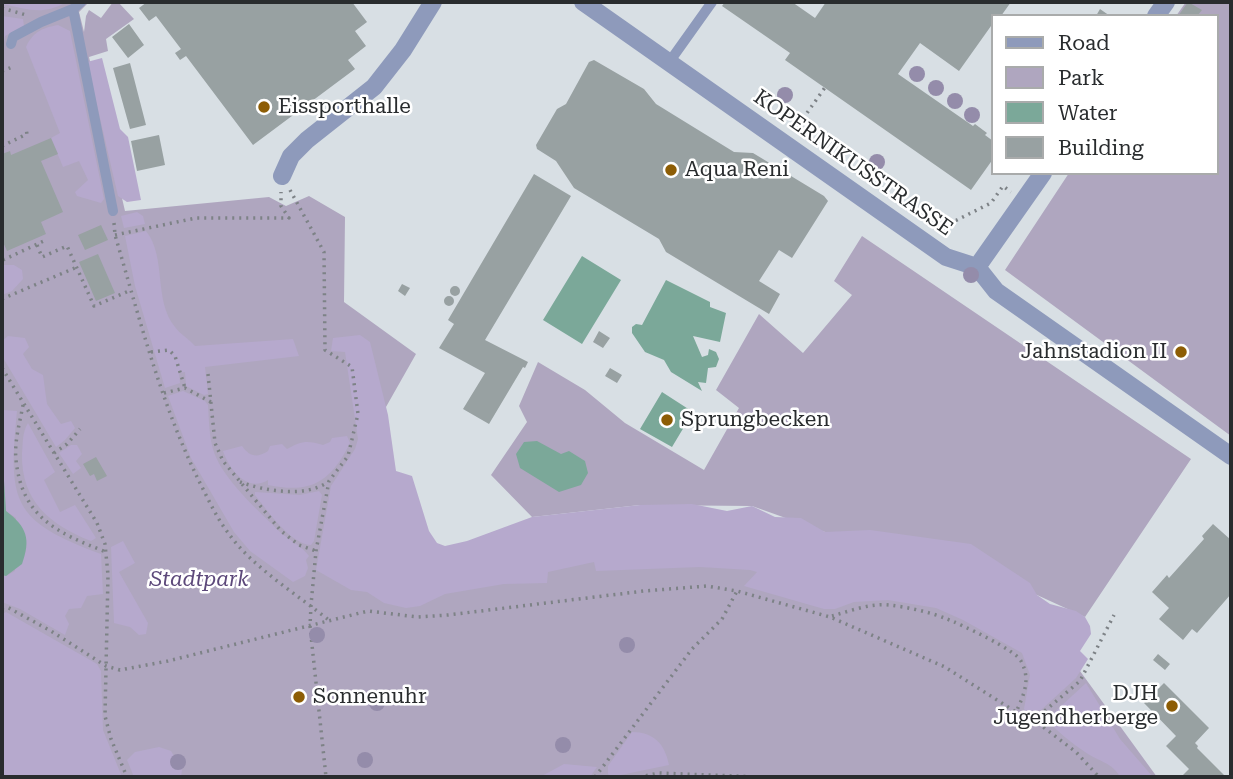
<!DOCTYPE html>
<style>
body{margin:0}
#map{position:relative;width:1233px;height:779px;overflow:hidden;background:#d8dfe4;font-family:"Roboto Serif",serif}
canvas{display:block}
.frame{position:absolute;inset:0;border:4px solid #292c2e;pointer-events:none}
.legend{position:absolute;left:991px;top:14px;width:228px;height:161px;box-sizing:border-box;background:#fff;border:2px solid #a9abab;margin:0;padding:9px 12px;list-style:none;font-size:21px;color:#292c2e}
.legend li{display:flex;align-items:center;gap:14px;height:35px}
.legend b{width:35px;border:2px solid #a9abab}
</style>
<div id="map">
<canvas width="1233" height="779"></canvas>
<div class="frame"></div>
<ul class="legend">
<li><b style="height:9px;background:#8e9abb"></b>Road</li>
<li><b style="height:19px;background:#afa6bf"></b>Park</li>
<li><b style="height:19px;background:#7ba899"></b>Water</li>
<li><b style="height:19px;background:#98a1a2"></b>Building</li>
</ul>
</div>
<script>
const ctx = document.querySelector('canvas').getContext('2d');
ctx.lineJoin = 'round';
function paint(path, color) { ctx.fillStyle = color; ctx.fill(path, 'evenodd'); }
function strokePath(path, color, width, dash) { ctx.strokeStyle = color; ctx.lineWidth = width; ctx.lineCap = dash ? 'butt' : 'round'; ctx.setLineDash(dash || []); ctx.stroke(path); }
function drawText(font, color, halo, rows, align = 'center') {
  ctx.font = font + ' "Roboto Serif",serif'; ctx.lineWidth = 5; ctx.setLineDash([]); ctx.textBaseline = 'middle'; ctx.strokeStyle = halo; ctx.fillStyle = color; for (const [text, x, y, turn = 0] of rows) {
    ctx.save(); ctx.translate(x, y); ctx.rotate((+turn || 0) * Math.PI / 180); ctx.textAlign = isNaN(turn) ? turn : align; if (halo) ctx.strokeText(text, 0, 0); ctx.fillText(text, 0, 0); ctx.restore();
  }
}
paint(new Path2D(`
 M2 2H89L79 12 84 32 86 16 89 10 101 18 113 2H118L134 19 106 39 108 51 89 57 125 211 269 197 286 206 309 196 345 217 344 302 416 354 382 414 396 556 530 542 949 577 1080 671 1157 777H2Z
 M1186 2H1231V436L1005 270 1069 173H1217V16H1176Z
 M862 236 1191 459 1085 617 1037 595 825 532 752 506 640 505 532 517 491 475 527 422 519 406 538 362 585 390 625 423 704 470 739 408 716 390 759 314 803 353 852 295 834 281Z`), '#afa6bf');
paint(new Path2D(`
 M2 2H67C41 16 29 9 2 4Z
 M2 16 23 19 24 26 5 36 2 54Z
 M58 25 70 31 104 199 101 203 77 196 75 192 88 180 79 161 63 167 51 138 60 133 26 47C33 32 42 28 58 25Z
 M102 58 120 129 128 137 141 200 127 202 118 196 87 62Z
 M137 212 143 216 145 224 124 228 121 216Z
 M146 231C167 257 153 300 175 327 180 334 189 339 195 346L293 339 299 356 205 367 208 394 204 395 186 386 185 372 179 373 180 383 165 388 135 286 125 236Z
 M2 265H14L22 270 23 279 12 291 2 295Z
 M360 335 370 342 388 415 396 471 412 476 429 531 437 543 445 546 467 541 532 517 640 505 692 504 727 511 752 506 775 517 801 518 825 532 870 530 971 544 1030 583 1037 595 1050 604 1076 611 1085 617 1090 626 1091 634 1080 651 1088 659 1076 678 1041 710 1026 711 1024 709 1030 675 1022 653 963 620 936 608 888 600 854 602 835 609H824L744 586 757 572 750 570 700 567 596 571 594 562 548 572 547 583 504 584 445 594 420 606 406 608 384 603 367 592 351 590 316 570 331 486 355 449 358 439 345 352 331 351 333 338Z
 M8 336 25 338 29 347 23 354 32 369 43 375 47 404 61 424 71 421 75 428 65 440 56 447 2 356V341Z
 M183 391 205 401 208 405C209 419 209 435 213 449 221 478 259 511 280 532 289 540 303 547 309 556L306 560 308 568 305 576 293 582 250 551 234 532 191 458 168 396Z
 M3 410 17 411C8 502 12 521 101 554L103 594 87 596 81 608 69 609 65 616 69 624 65 635 20 609 2 602V575L6 576 15 571 16 518 6 511 2 451Z
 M28 423 55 472 44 480 60 512 75 505 96 538 91 541C50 525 21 501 22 454 23 443 22 433 28 423Z
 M347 436 350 443C331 482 311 494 268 485V480C247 493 229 469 223 451L242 446C250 457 257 458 268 451L270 446 282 444 287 449C301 441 307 440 323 445L330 442 332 438Z
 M71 445H77L82 454 76 461 81 468 73 474 59 453Z
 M319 491 322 495 314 541 311 545C290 544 267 510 255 495V492L300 495Z
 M123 541 135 563 119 572 148 623 146 634 139 635 130 627 114 623 111 547Z
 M6 612 97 664 101 671 103 730 122 777H2V614Z
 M1086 683 1120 739 1153 777H1120C1112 762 1099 762 1085 752 1072 743 1057 732 1047 719Z
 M632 732C654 732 665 744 669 765L611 777 608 774V766Z
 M159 747 171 751 182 770 181 777H134L127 760 135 752Z
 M564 764 597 767 590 777H540Z`), '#b6a9cd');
paint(new Path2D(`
 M582 256 621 280 582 344 543 320Z
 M666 280 710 302V307L726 313 720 342 693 336 702 357 708 355 709 349 716 352 719 359 716 367 708 368 706 383 698 382 702 391 671 372 664 360 645 352 632 333V327L636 324 642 325Z
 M662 392 693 412 672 447 640 429Z
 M537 441 561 454 569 451 585 461 588 473 581 485 559 492 520 468 516 454 524 442Z
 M2 451 6 511C27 527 31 539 22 564L6 576 2 575Z`), '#7ba899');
paint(new Path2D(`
 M147 2H352L367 22 355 31 366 46 348 60 355 69 253 145 186 56 180 60 175 53 181 49 156 16 149 21 139 8Z
 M725 2H792L815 18 826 2H1011L1001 16H993V28L991 26 959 71 920 43 898 74 973 126 975 124 987 133 985 135 993 141V159L971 190 785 60 790 53 722 6Z
 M1188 2 1202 10 1197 16H1178Z
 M1100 9 1110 16H1096Z
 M129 24 144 45 128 58 112 37Z
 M594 60 644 89 656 104 734 152 753 153 824 196 828 201 792 258 779 250 759 281 780 294 769 314 666 252 659 239 574 188 556 161 537 149 536 145 557 109 566 104 589 62Z
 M130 63 146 125 130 129 113 68Z
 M159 135 165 165 137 171 131 141Z
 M51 138 58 154 41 161 63 212 41 222 46 234 7 251 2 240V154L10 151 11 155Z
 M534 174 571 196 485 340 528 362 525 368 523 367 489 424 463 409 485 373 439 348 454 324 448 320Z
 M101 225 108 240 85 250 78 235Z
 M98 254 115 293 96 301 79 262Z
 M402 284 410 288 405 296 398 291Z
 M450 291a5 5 0 1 1 10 0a5 5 0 1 1-10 0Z
 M444 301a5 5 0 1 1 10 0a5 5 0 1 1-10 0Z
 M599 331 610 338 603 348 593 342Z
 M610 368 622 375 617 383 605 376Z
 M96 457 107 476 97 481 94 474 90 476 83 464Z
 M1213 524 1231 540V594L1197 633 1192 629 1183 640 1159 619 1169 608 1152 592 1167 575 1169 578 1204 539 1202 536Z
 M1158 654 1170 664 1165 670 1153 660Z
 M1164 683 1209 728 1195 743 1198 746 1197 748 1226 777H1181L1189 769 1166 746 1176 736 1144 703Z`), '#98a1a2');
strokePath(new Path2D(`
 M2 8 26 15
 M2 71 15 66
 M795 130 826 86
 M2 146 27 134 26 129
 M290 190 324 252 325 350 352 367 358 414 348 456 329 481 316 551 311 605 310 626 326 777
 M114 223 115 235C140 320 162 408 202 487 210 503 218 520 229 534 251 566 299 596 330 621
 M928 224 957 220 991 203 1003 186 1011 192
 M115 235 196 218H289L281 206V192
 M37 245 42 257 67 246 94 306 131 290
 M3 260 46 240
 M2 299 77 267
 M151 352 169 350 175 356 185 388
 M2 368 97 523 105 544 108 575 105 716 111 739 127 777
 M208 374 215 443 223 461 281 531 299 545 316 551
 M164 393 185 388 211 402
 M23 405C20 422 14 442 16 460 22 518 58 533 106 552
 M54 453 67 444 80 429
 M240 482C265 491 305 498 328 482
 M2 608 7 607 51 631 106 666 120 670 168 661 368 611 418 617 448 615 644 591 707 586 737 591 830 617 945 667 1016 712 1034 720 1076 752 1099 777
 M832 616C850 611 870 603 889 605 907 607 930 612 947 619 960 624 1016 650 1021 661 1031 679 1024 695 1016 712
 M1034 720 1080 681 1114 615
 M595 777 692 649 722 619 737 591
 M639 777 659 773 760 777`), '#7d8286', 3.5, [2, 5]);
strokePath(new Path2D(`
 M73 9 113 211
 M11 44 13 37 41 22 73 9 81 2
 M670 61 712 2`), '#8e9abb', 10);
strokePath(new Path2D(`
 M583 2 946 257 977 267 996 291 1231 456
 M1156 16 1166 2
 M282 176 291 156 307 140 374 87 403 50 433 2
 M977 267 1043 173`), '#8e9abb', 18);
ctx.fillStyle = '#948caa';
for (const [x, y] of [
 [917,74],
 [936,88],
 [785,95],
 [955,101],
 [972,115],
 [877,162],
 [971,275],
 [317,635],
 [627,645],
 [377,703],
 [563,745],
 [365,760],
 [178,762]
]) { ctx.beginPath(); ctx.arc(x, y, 8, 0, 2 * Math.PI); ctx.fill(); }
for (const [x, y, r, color] of [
 [264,107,7,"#8d5d05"],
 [671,170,7,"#8d5d05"],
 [1181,352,7,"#8d5d05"],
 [667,420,7,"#8d5d05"],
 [299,697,7,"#8d5d05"],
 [1172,706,7,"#8d5d05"]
]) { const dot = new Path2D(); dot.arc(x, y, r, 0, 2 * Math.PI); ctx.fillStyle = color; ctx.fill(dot); strokePath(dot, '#fff', 2.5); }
drawText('21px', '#292c2e', '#fff', [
 ["Eissporthalle",278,107],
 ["Aqua Reni",685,170],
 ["Jahnstadion II",1167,352,"right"],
 ["Sprungbecken",681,420],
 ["DJH",1158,694,"right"],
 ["Jugendherberge",1158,718,"right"],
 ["Sonnenuhr",313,697]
], 'left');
drawText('21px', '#292c2e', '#fff', [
 ["KOPERNIKUSSTRASSE",853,163,35]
]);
drawText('italic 21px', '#5c487a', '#fff', [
 ["Stadtpark",199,580]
]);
</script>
